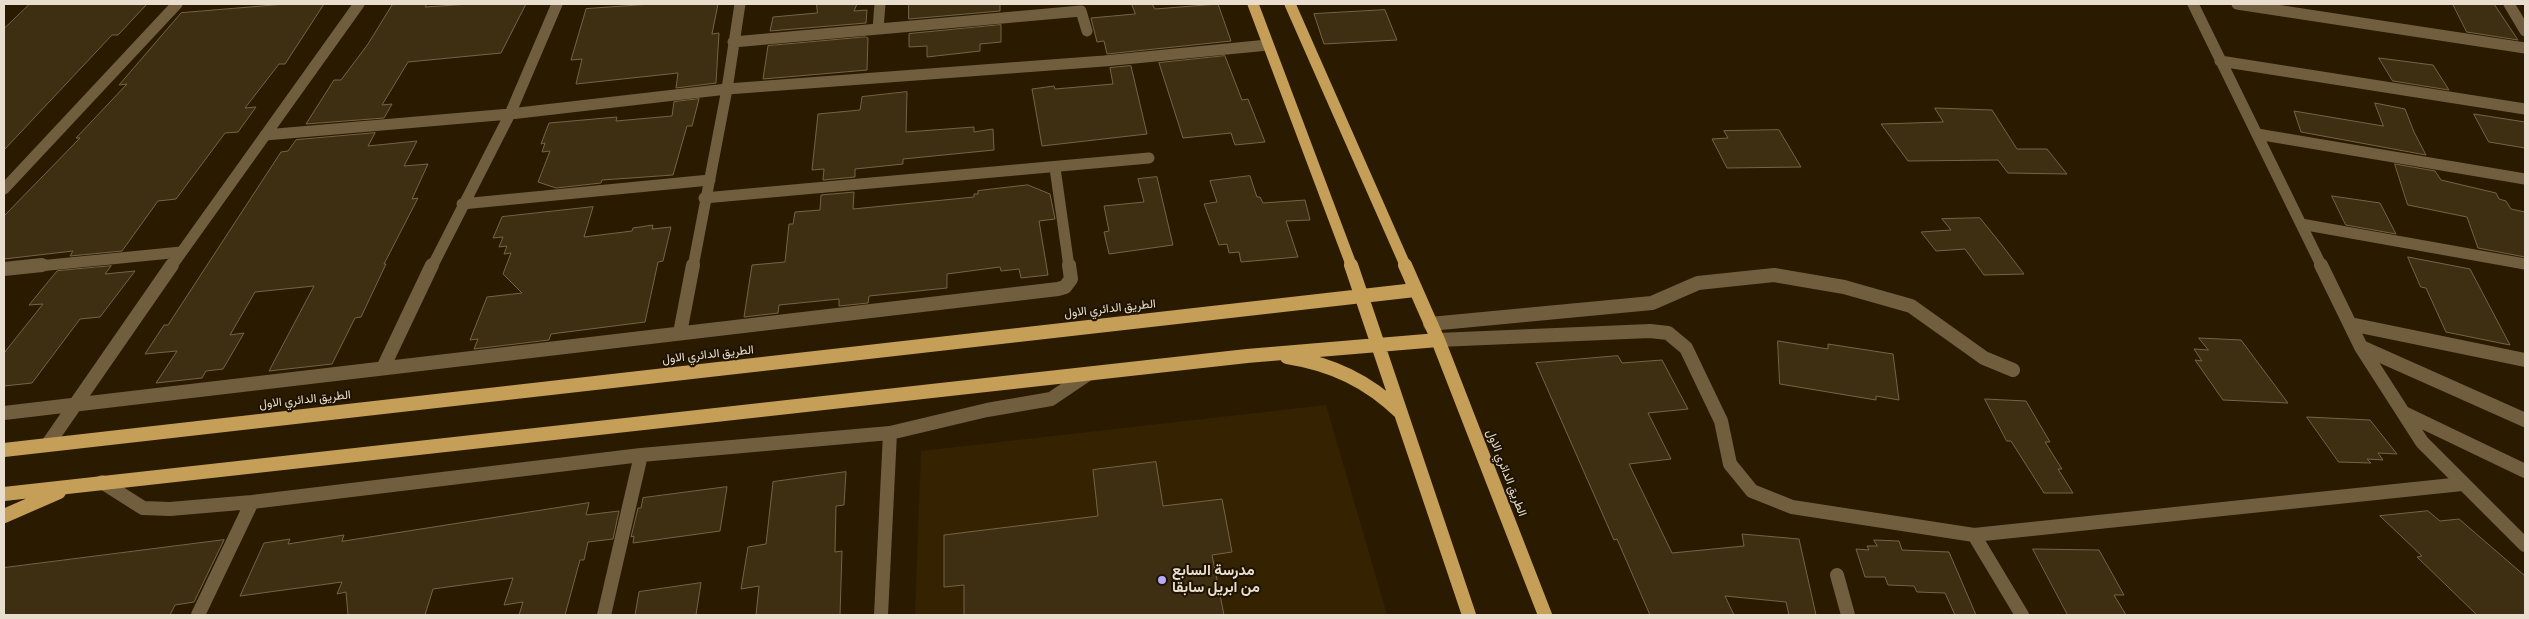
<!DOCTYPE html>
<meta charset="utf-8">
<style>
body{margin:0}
#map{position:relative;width:2529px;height:619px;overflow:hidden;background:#2a1b00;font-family:Signika,sans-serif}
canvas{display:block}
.frame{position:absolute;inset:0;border:5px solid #e9dece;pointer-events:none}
</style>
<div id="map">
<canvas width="2529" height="619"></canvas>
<div class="frame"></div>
</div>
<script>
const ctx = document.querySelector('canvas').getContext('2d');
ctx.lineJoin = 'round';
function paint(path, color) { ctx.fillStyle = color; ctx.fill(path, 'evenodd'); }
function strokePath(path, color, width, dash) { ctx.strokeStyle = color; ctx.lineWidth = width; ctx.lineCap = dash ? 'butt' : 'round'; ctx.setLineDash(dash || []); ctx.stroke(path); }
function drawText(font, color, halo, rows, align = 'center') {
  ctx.font = font + ' Signika,Vazirmatn,sans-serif'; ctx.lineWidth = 4; ctx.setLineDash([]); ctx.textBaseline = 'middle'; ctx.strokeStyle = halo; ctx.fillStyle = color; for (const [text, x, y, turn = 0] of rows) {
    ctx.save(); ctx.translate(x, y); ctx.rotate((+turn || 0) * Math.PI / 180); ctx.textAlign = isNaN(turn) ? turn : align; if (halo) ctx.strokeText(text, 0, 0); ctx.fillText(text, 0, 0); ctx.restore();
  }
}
paint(new Path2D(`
 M1326 405 1387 615H915L921 451Z`), '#352200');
const building = new Path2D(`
 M30 4H147L118 35H112L4 150V29Z
 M286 4H324L285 64H279L245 108 256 107 238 132 225 133 176 199 158 201 122 251 70 256 73 251 4 259V216L80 138H76L127 84 119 85 181 13Z
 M427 4 425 7 470 4H526L501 53 408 62 382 105 392 104 384 118 306 124 334 80H341L368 44 392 5Z
 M652 4H718L712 34 719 33 716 83 676 88 678 73 576 84 582 59 571 60 586 9Z
 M817 4H857L854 11 867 10 866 23 770 31 773 17 817 13Z
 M909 4H1000V11L909 19Z
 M1132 4H1152L1155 9 1218 4 1231 41 1107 54 1104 41 1097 42 1091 18 1135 14Z
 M2453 4H2494L2518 40 2467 32Z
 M1385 10 1397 40 1324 44 1314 14Z
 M1001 25V42L980 44V51L927 57V46L909 47V34Z
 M866 37 868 38 867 70 763 79 768 46Z
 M1225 56 1242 100 1248 99 1265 142 1235 145 1231 133 1183 138 1159 63Z
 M2379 58 2433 65 2449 90 2393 81Z
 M1131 66 1147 134 1042 146 1032 89 1054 86 1055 89 1113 84 1110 68Z
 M907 92 906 132 974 127V132L993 129 994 150 903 159V164L855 169V177L823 180 824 169 812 170 818 114 860 110 862 97Z
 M699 99 692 126H687L673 175 602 180 601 183 556 188 538 182 550 151 542 152 545 143 541 144 549 123 617 117 616 121 672 116 674 102Z
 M2375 103 2405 109 2414 132 2426 155 2301 132 2294 111 2383 126Z
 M1935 108 1992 110 2017 149H2047L2067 174 2008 173 1998 160 1908 161 1881 124 1943 122Z
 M2474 114 2525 122V148L2489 142Z
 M1779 130 1801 167 1727 168 1712 139 1728 138 1724 131Z
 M375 133 368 146 417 141 404 166 428 164 412 199 418 198 384 264H386L361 317 355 318 332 364 269 371 314 286 255 292 230 335 244 333 223 369 206 371 202 378 156 383 177 351 145 354 164 325H168L281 152 288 151 296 140Z
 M2395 164 2435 171 2441 180 2496 193 2499 199 2506 201 2511 209 2525 212V257L2478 248 2467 217 2408 205Z
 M1250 176 1257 197H1260L1263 203 1305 200 1310 220 1286 221 1298 257 1241 262 1239 252 1229 253 1227 244 1219 245 1204 204 1217 202 1210 181Z
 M1157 177 1173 245 1109 254 1104 232 1109 231 1104 206 1144 202 1138 179Z
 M1028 185 1050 194 1055 219 1039 221 1048 275 1021 278 1019 269 1001 271 1000 267 947 274V288L869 296 868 303 839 306V299L779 305 778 313 744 317 752 265 785 262 789 224H793L795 212 820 210 821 195 854 192 853 209 974 197V194H978V191Z
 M2332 196 2380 203 2396 234 2346 225Z
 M593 207 584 237 632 231 633 228 653 225 652 229 671 227 663 261 658 262 645 322 551 334 549 340 474 349 478 339 470 340 487 297 522 293 503 274 511 253 504 254 507 246 499 247 503 237 493 238 502 217Z
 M1980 218 2001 244 2024 274 1984 275 1965 249 1936 251 1921 232 1951 230 1942 219Z
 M2408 257 2470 269 2510 345 2446 332 2426 288 2421 287Z
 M111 266 105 274 135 271 100 317 80 319 32 383 4 386V353L43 304 29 305 57 271Z
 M2199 338 2241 340 2288 403 2223 400 2195 360 2202 361 2194 349 2208 350Z
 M1778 341 1828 349V344L1893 354 1899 400 1876 396V400L1780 384Z
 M1618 356 1622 363 1662 360 1688 409 1648 413 1671 459 1629 464 1672 553 1744 546 1742 534 1799 539 1816 615H1789L1786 602 1725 596 1734 615H1650L1617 539 1614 540 1536 363Z
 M1985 399 2026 401 2050 442H2045L2062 469H2058L2073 493H2044L2011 441H2007Z
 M2307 417 2370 420 2397 454 2378 453 2383 460 2367 459 2371 463 2339 462Z
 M1156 462 1163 506 1222 499 1232 552 1212 555 1224 615H964V585L944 587V535L1098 516 1093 470Z
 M846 472 844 505 836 506 835 552 842 551 840 615H756L759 586 741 589 748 547 766 544 773 482Z
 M727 487 720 531 633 543 634 536 631 537 638 508H641L643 498Z
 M589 503 586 515 619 511 613 539 588 542 584 560H580L565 615H519L523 602 504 605 513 578 433 589 425 615H348L346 592 337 594 342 582 240 596 264 543 290 539 288 544 344 535 342 541Z
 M2428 511 2440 521 2459 519 2525 576V615H2477L2417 557 2422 556 2380 516Z
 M224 540 194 602 175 605 170 615H4V568Z
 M1874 540 1899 541 1902 550 1949 552 1976 615H1955L1945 593 1917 592 1914 586 1888 585 1885 577H1865L1856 549 1869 550 1867 546H1877Z
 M2033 549 2099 550 2124 595H2114L2126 615H2068Z
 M701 583 696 615H635L639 592Z`);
paint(building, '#3f2f12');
strokePath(building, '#756345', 1);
strokePath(new Path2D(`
 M2193 4 2322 267
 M2237 4 2525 48
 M2509 4 2525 31
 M878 29 880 4
 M733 42 1081 11 1087 31
 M2220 61 2525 109
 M2257 134 2525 179
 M265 135 510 114 727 89 1104 61 1268 45
 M1055 168 1069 267
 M4 189 177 4
 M704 198 1149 158
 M462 204 710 180
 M2301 224 2525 264
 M29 267 181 252
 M171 267 359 4
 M432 267 510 114 557 4
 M693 267 727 89 740 4`), '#715e3e', 11);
strokePath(new Path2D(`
 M2321 265 2361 347 2422 442 2525 545
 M4 269 42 265
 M1430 324 1652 303 1698 283 1774 275 1844 287 1911 306 1984 358 2013 370
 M2350 324 2525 360
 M680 333 693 265
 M1438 340 1650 331 1668 333 1686 348 1721 421 1730 464 1752 491 1792 507 1974 535 2462 484
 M2361 347 2525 420
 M383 368 432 265
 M4 413 1058 289 1065 287 1071 279 1069 265
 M2404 413 2525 471
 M48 444 172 265
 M102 482 143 508 170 509 252 502 641 455 890 433 987 410 1051 399 1088 374
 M1974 535 2022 615
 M1837 575 1848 615
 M198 615 252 502
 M604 615 641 455
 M881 615 890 433`), '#715e3e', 14);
strokePath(new Path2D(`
 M1253 4 1352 267
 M1290 4 1406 267`), '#c59e57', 11);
strokePath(new Path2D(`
 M1351 265 1469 615
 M1405 265 1438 340 1545 615
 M1287 357C1332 364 1368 381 1401 413
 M4 450 1415 290
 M4 494 1247 356 1438 340
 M4 516 59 492`), '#c59e57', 14);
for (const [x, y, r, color] of [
 [1162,580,5,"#b7abf8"]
]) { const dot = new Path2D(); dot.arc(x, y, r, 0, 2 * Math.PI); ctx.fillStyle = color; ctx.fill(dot); strokePath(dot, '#1e1300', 2); }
drawText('12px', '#e9dece', '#1e1300', [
 ["الطريق الدائري الاول",1110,309,-6],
 ["الطريق الدائري الاول",708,355,-6],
 ["الطريق الدائري الاول",305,400,-6],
 ["الطريق الدائري الاول",1506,473,69]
]);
drawText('bold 15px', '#e9dece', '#1e1300', [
 ["مدرسة السابع",1172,571],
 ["من ابريل سابقا",1172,588]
], 'left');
</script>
